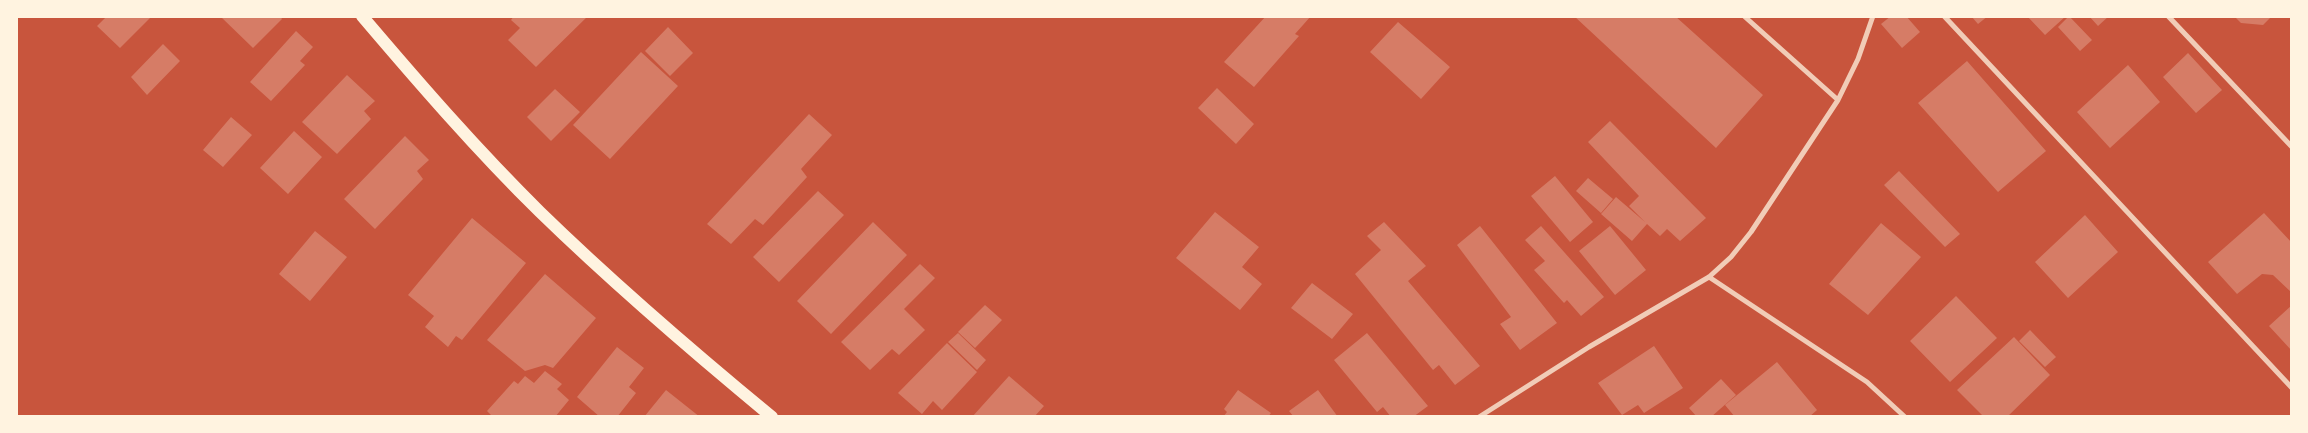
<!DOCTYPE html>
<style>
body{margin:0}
#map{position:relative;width:2308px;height:433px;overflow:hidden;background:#c8553d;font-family:Helvetica,sans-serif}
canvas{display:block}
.frame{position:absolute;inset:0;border:18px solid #fff3e0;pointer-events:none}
</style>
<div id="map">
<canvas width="2308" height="433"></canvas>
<div class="frame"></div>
</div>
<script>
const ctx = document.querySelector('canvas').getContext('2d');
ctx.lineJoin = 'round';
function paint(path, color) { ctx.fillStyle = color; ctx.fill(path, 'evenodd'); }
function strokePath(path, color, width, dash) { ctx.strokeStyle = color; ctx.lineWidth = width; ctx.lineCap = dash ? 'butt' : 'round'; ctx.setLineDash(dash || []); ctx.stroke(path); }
paint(new Path2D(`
 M107 16H152L120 48 97 26Z
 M220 16H280L282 19 253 48Z
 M514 16H588L536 67 508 40 520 28 511 20Z
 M1266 16H1311L1295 34 1299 36 1254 87 1224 62Z
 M1574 16H1675L1763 95 1716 148Z
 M1891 16H1906L1920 32 1902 48 1881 24Z
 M1971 16H1988L1978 24Z
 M2027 16H2066L2045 35Z
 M2069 16 2092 40 2080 51 2058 27Z
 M2089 16H2109L2098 26Z
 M2234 16H2272L2263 25 2241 23Z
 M1398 22 1450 67 1421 99 1370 52Z
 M668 27 693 53 670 76 645 51Z
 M296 31 313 47 300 61 305 65 271 101 250 82Z
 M163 44 180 61 147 95 131 77Z
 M641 52 678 86 610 159 573 125Z
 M2188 53 2222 90 2196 113 2163 77Z
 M1967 61 2046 151 1998 192 1918 103Z
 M2128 65 2160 102 2110 148 2077 112Z
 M347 75 375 101 364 111 371 119 337 154 302 122Z
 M1217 88 1254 124 1236 144 1198 108Z
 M555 89 580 112 551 141 527 117Z
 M809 114 832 135 801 169 807 177 763 225 755 219 731 244 707 224Z
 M231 117 252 135 223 167 203 150Z
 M1610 121 1706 218 1680 241 1667 229 1660 236 1647 224 1632 241 1601 214 1616 197 1645 222 1629 206 1639 196 1588 142Z
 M294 131 322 157 288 194 260 168Z
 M405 136 429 160 417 171 423 179 375 229 344 199Z
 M1899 171 1960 234 1945 247 1884 185Z
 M1555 176 1593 222 1570 242 1531 196Z
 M1588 178 1613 199 1601 213 1576 191Z
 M818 191 844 215 779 282 753 257Z
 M1215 212 1259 247 1242 267 1262 284 1240 310 1176 258Z
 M2264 213 2292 243V293L2273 275 2262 274 2237 294 2208 262Z
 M2085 215 2118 252 2068 298 2035 262Z
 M472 218 526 263 462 340 456 336 448 347 425 327 434 316 408 295Z
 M873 222 907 255 831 334 797 301Z
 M1384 222 1426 266 1408 281 1480 366 1455 385 1439 365 1433 370 1355 274 1381 250 1367 236Z
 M1881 223 1921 257 1868 315 1829 284Z
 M1480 226 1557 323 1520 350 1500 324 1511 317 1457 245Z
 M1541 226 1604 297 1581 316 1567 300 1564 303 1534 270 1545 261 1525 240Z
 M1610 226 1646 270 1615 295 1579 251Z
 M315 231 347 257 310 301 279 274Z
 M920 264 935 278 904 309 925 330 899 355 892 349 870 370 841 342Z
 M545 274 596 318 553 368 545 365 525 371 487 340Z
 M1312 283 1353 314 1332 339 1291 308Z
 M1956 296 1997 338 1950 382 1910 341Z
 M985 305 1002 320 975 348 958 332Z
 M2292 305V351L2269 326Z
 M2030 330 2056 357 2045 367 2019 341Z
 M958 333 986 360 977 370 948 342Z
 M1367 333 1428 406 1413 417H1391L1383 407 1377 412 1334 360Z
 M2014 337 2050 375 2007 417H1984L1957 390Z
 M947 343 977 372 942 410 933 401 922 414 898 393Z
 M1654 346 1683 388 1644 413 1638 405 1622 415 1598 383Z
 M617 347 644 368 629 387 636 393 617 417H600L577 397Z
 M1777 362 1817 410 1809 417H1735L1725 405Z
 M545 371 562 384 557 389 569 400 555 417H493L487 411 514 381 518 384 525 376 534 383Z
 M1009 376 1044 406 1034 417H972Z
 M1721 379 1736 395 1711 417H1697L1689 408Z
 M666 390 700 417H644Z
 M1238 390 1271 413 1268 417H1223L1227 412 1224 409Z
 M1318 390 1338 417H1294L1289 411Z`), '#d67c66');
strokePath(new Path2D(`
 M1744 16 1838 100
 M1944 16 2292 388
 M2168 16 2292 147
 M1709 277 1867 382 1905 417
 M1479 417 1589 347 1709 277 1731 257 1751 232 1838 100 1858 59 1873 16`), '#f1ccb7', 5);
strokePath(new Path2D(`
 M362 16C419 83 477 150 540 212 614 284 692 351 772 417`), '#fff3e0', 12);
</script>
